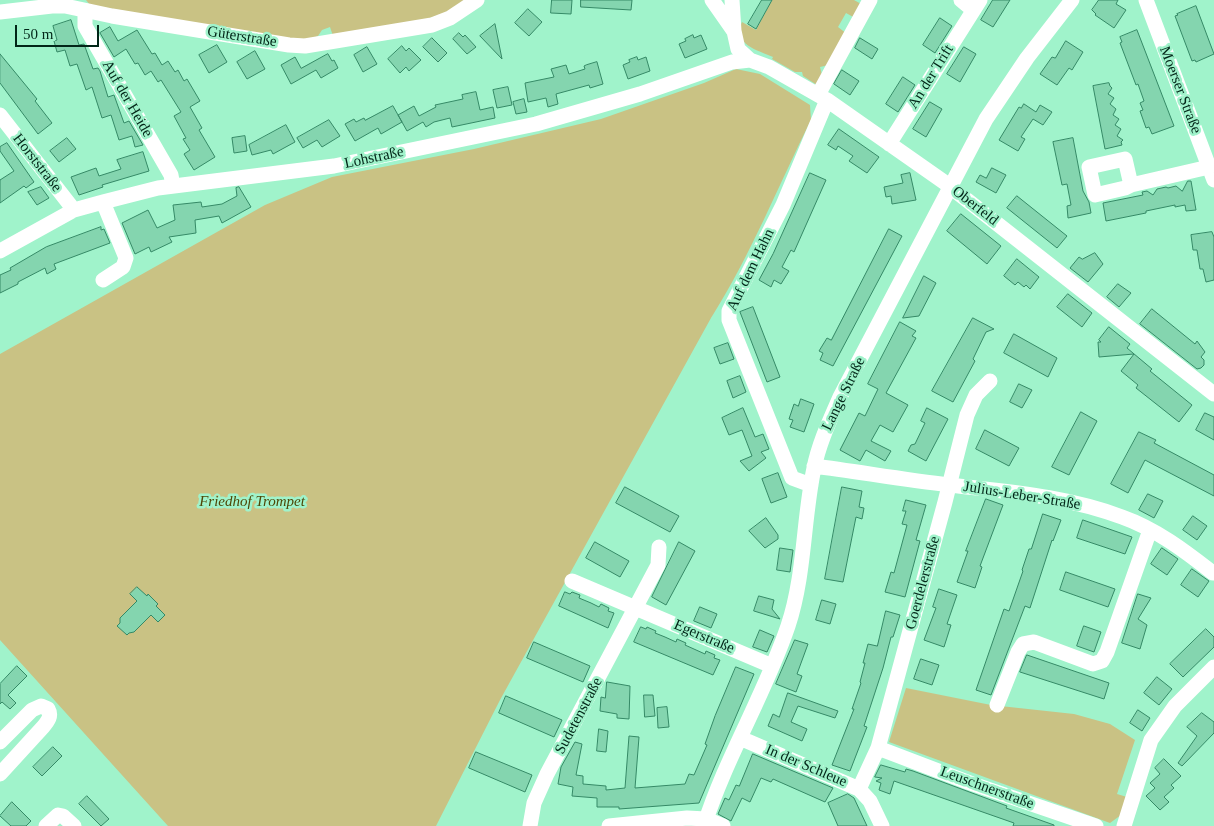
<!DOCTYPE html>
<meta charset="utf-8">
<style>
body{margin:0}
#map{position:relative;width:1214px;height:826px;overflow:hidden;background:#a0f3cb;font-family:Georgia,serif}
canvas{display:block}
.scale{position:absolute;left:15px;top:25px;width:84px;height:22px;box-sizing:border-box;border:2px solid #022618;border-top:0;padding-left:6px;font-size:15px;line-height:18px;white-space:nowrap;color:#022618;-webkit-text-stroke:4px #a0f3cb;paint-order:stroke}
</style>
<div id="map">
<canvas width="1214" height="826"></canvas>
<div class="scale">50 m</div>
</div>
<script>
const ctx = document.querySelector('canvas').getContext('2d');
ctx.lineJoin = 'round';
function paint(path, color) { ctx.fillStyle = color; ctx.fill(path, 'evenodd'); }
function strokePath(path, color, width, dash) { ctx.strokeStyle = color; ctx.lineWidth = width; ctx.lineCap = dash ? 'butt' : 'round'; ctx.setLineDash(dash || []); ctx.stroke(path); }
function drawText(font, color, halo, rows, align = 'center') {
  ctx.font = font + ' Georgia,serif'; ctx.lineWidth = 5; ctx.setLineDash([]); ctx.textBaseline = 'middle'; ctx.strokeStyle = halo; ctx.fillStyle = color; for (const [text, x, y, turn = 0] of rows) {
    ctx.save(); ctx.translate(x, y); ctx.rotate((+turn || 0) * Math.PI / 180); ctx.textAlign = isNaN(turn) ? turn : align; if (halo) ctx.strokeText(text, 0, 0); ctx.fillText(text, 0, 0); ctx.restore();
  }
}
paint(new Path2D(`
 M86 0H468L443 14 410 24 333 36 330 27 322 30 318 36 303 42 90 5Z
 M772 0H854L863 5 855 18 846 13 838 27 847 34 833 64 820 67 824 83 820 87 803 76 802 72H795L772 59 773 57C758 50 732 45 742 22L756 30Z
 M736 69 760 74 810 105 811 120C778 186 751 255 711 318L500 700 436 826H168L0 640V354L265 205 332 177 474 149 601 119 704 83Z
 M906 688 991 705 1074 714 1110 724 1135 740 1117 794 1127 797 1121 815 1110 823 889 742Z`), '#c9c284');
const building = new Path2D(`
 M552 0H572L571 14 551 13Z
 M581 0H632L631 10 581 7Z
 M762 0H772L756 29 748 24Z
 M993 0H1010L993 27 981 20Z
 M1099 0H1118L1116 4 1126 10 1114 28 1095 15 1096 14 1092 10Z
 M1196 6 1214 54 1196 62 1195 60 1192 61 1175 16 1178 15 1177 14Z
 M528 9 542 22 529 36 515 23Z
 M940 18 952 26 935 53 923 45Z
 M71 20 79 45 84 44 93 69 98 68 100 71 108 97 114 95 124 123 129 121 143 145 135 147 132 136 119 140 111 115 102 118 92 87 86 90 77 64 70 66 65 50 57 52 54 41 57 40 53 26Z
 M495 24 502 59 480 36Z
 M110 27 118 41 137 30 152 54 155 53 162 65 168 61 175 72 178 70 184 81 187 79 200 101 190 107 202 128 199 130 215 157 194 170 184 154 190 150 183 139 186 138 174 116 181 112 161 80 158 82 151 71 145 75 138 63 135 64 126 49 114 57 100 33Z
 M1137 30 1174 126 1152 134 1149 127 1146 128 1140 111 1143 110 1140 103 1144 101 1138 84 1136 85 1120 43 1122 42 1120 37Z
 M459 33 463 37 465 35 476 47 467 54 453 39Z
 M693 35 694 38 701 35 707 49 685 58 679 44 686 41 685 39Z
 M432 38 447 53 438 62 423 47Z
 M860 38 878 49 872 59 855 48Z
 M1066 41 1083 52 1072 70 1069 68 1057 85 1040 74 1052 57 1055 58Z
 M217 45 227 62 209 73 199 55Z
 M402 46 406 51 409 48 421 60 409 71 406 67 400 73 388 59Z
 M367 47 377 64 363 72 354 55Z
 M964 47 976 54 960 82 947 74Z
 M255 51 265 69 247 79 237 62Z
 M0 54 37 99 35 101 52 123 38 134 0 83Z
 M328 54 332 61 334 60 338 68 321 78 316 70 291 84 281 65 295 57 301 68Z
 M637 57 638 60 646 57 650 71 628 79 623 65 630 62 629 60Z
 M597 62 603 84 590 88 589 85 556 94 558 104 548 107 546 98 528 102 525 83 554 77 551 69 566 65 569 74 585 69 584 66 586 65Z
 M842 70 859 81 850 95 834 84Z
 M903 77 915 85 898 112 886 104Z
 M1109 83 1110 86 1112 88 1108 94 1114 98 1110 104 1116 109 1113 115 1119 119 1115 125 1121 129 1117 136 1123 140 1121 142 1122 145 1105 149 1093 86Z
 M508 87 512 105 497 108 493 90Z
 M476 92 480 110 493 107 495 118 452 127 450 118 434 122 426 127 423 122 407 131 398 115 414 106 419 116 436 107 435 105 463 99 462 95Z
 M524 99 527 112 516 114 513 102Z
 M930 102 942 109 926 137 913 129Z
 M1024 104 1036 112 1040 105 1052 112 1043 125 1033 119 1021 137 1025 139 1018 151 999 140 1019 107 1021 108Z
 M393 106 402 122 381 134 378 128 355 141 345 124 354 119 356 122 364 118 365 120Z
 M329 120 340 136 322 147 317 140 303 148 297 138Z
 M286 125 295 142 273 154 271 150 252 155 249 145Z
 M839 129 879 157 867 173 849 161 853 156 838 146 836 150 828 145Z
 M245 136 247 151 234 153 232 138Z
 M67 138 76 149 59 162 50 151Z
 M1073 138 1083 191 1089 202 1091 213 1068 218 1067 206 1071 205 1067 184 1062 185 1053 142Z
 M7 143 34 182 26 188 24 186 0 203V180L14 171 0 151V147Z
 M143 152 149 171 102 185 103 187 79 195 71 177 96 168 99 176 121 169 117 160Z
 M992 168 1006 175 996 193 976 182 980 175 986 178Z
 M810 173 826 180 794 252 791 250 782 267 789 271 781 284 774 280 771 287 759 280 773 254Z
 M910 173 916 200 892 204 891 196 886 197 884 187 903 183 901 175Z
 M1188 181H1191L1196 210 1186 211 1185 205 1175 207V205L1146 211V213L1106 221 1103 203 1143 195 1142 192 1147 191 1153 195 1157 189 1166 187 1168 188 1176 186 1182 191Z
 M41 187 49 198 37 205 28 192Z
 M239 187 251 207 222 223 219 216 195 220 196 233 169 237 172 242 151 252 149 247 135 254 122 223 148 210 157 228 175 220 173 205 201 202 202 207 222 204 237 196 236 188Z
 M1017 196 1067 236 1057 248 1007 208Z
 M961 214 1001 246 987 264 947 231Z
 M101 227V230L104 229 110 243 54 264 56 269 47 274 45 268 18 282V284L0 293V275L11 270 10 268 46 247Z
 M889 229 902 236 833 366 820 360 823 353 819 351 827 338 831 340Z
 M1212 232 1214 237V280L1206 282 1203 269H1200L1197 250H1193L1191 235Z
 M1095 253 1103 264 1088 282 1070 268 1079 257 1082 259Z
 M1017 259 1039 277 1030 289 1026 285 1024 287 1018 282 1015 285 1004 276Z
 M924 276 936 283 919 316 903 318Z
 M1118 284 1131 293 1119 307 1107 297Z
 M1068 294 1092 313 1082 327 1057 307Z
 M753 307 780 377 767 382 740 312Z
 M1152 309 1195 344 1197 341 1205 352 1201 357 1204 360V365L1201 368 1197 369 1140 324Z
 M973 318 994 329 986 332 973 359 975 361 953 402 932 391Z
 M900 322 916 331 912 336 916 338 886 393 908 405 893 432 880 425 871 441 891 451 885 461 866 450 860 461 840 450 859 413 865 416 878 389 868 384Z
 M1109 327 1130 344 1127 348 1152 369 1150 371 1192 405 1179 422 1136 388 1138 385 1121 371 1134 354 1099 357 1098 342H1101L1099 340Z
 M1014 334 1057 358 1048 377 1004 353Z
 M728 343 734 359 720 364 714 348Z
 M740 376 746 392 733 398 727 381Z
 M1019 384 1032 390 1022 408 1010 402Z
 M801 399 814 404 804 432 790 427 793 420 789 419 794 404 798 406Z
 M743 408 755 437 763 434 769 449 761 452 766 458 749 471 740 461 752 456 742 430 729 435 722 418Z
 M927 408 948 419 926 461 908 451 911 445 915 444 925 423 921 421Z
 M1081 412 1097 421 1069 475 1052 467Z
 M1205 413 1214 417V440L1196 430Z
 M985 430 1019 448 1009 466 976 449Z
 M1139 432 1156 440 1154 443 1214 475V496L1145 460 1128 493 1111 484Z
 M778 473 787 497 771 503 762 479Z
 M625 487 679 516 670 532 616 503Z
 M842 487 862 491 859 507 864 508 862 519 856 517 843 582 825 579Z
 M1148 494 1163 501 1154 518 1139 510Z
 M986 499 1003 505 980 566 982 567 975 588 957 582 968 551H966Z
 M906 500 926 505 916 540 920 541 905 597 885 592 891 572 894 573 907 525 902 524 906 511H903Z
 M1043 514 1061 520 1053 541 1052 540 1030 608 1025 606 991 695 976 690 1004 609 1009 611 1023 571 1022 570 1029 549H1031Z
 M1193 516 1207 526 1197 540 1183 530Z
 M766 518 778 535V539L765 548 749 531Z
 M1083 520 1132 537 1125 554 1077 538Z
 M595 542 629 561 620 577 586 558Z
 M679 542 695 551 666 605 652 597Z
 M780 548 793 550 790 572 777 570Z
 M1162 548 1178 559 1167 575 1151 564Z
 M1192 569 1209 581 1198 597 1181 585Z
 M1066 572 1115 589 1108 607 1060 590Z
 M137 587 147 596 148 594 158 604 156 606 165 615 158 622 151 615 134 632 129 633 127 635 117 626 120 623V618L137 601 130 594Z
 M939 589 957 595 947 624 951 625 944 647 924 640 936 608 933 607Z
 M565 592 570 594 572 592 580 595 579 598 591 603 599 607 601 604 609 608 608 611 614 613 608 628 559 606Z
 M1138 594 1151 598 1138 619 1147 625 1140 649 1122 643Z
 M759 596 774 600 772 609 780 619 754 611Z
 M822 600 836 604 830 624 816 620Z
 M700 607 717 614 711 628 694 621Z
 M886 611 900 615 893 637H891L883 668 864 726 867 727 850 771 832 765 854 709H852L861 683 860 682 865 663H863L868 644 877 646Z
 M1084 626 1101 632 1094 652 1077 646Z
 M641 627 646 629 647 627 656 631 655 633 665 637 676 642 677 639 686 643 685 645 705 654 706 651 715 655 714 658 720 660 713 675 634 642Z
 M1206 629 1214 637V647L1183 677 1170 664Z
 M760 630 774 636 767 652 753 647Z
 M795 640 808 644 797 674 802 676 796 692 776 684Z
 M534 642 590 666 583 682 527 658Z
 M1027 655 1109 683 1104 699 1020 672Z
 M921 659 939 665 932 685 914 679Z
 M17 666 27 676 8 695 16 703 10 709 2 702 0 704V684Z
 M736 667 754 674 699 803 619 809V807H597V798L572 796 573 787 558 784 561 767 575 742 582 744 576 775 583 776V784L606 786V790L625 788 629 736 639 737 635 788 685 784 689 774 694 775 707 745 705 744 715 716Z
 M1157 677 1172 689 1159 705 1144 693Z
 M607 682 630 686 629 719 617 718V714L600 711 601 697 605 698Z
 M788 693 838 711 835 718 798 706 791 722 807 729 802 741 768 726 773 714 779 717Z
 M644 695H653L655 716 645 717Z
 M506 696 562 720 554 737 499 713Z
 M667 707 669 727 658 728 657 708Z
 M1138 710 1150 718 1142 731 1130 723Z
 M1202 713 1214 722V733L1182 766 1178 763 1197 736 1187 727Z
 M599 729 608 731 606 752 597 751Z
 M53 747 62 756 42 776 33 767Z
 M476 752 532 775 525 792 469 768Z
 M753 754 833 788 825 802 773 779 771 782 761 778 750 802 742 798 731 821 718 814 725 798 729 800 736 785 739 786Z
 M1164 759 1181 776 1171 785 1174 788 1164 797 1169 802 1160 810 1146 796 1155 788 1150 783 1160 774 1155 768Z
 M881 765 905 772 906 769 913 771 1007 806 1006 808 1054 825V826H1013L1014 823 894 781 890 794 879 790 881 783 876 781 882 778 875 777Z
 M848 794 854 798 867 826H838L828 803Z
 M87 796 109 819 101 826 79 804Z
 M12 802 31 821 26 826H11L0 816Z`);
paint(building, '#84d5af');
strokePath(building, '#358966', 1);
strokePath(new Path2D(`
 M712 0 733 30
 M732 0 734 31 738 49 750 60 769 67 827 100 944 182 1214 394
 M961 0 973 10
 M1146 0 1214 180
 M85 11V26L171 175 173 186
 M0 12 52 6H65L112 16 289 45 305 46 432 25 450 18 477 0
 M818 95 870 0
 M0 115 74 210
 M889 144 980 0
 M1131 185 1125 159 1089 167 1095 195 1125 188 1131 185 1209 167
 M103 202 126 258 123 267 103 280
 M0 251 74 210 103 202 158 188 334 166 536 124 640 94 732 62 750 60
 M814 466C860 472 905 480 950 485 1009 492 1066 496 1122 517 1156 529 1185 551 1213 573
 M811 485 792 478 729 320V311L783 205 827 100
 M572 581 772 666
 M997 705 1018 652 1023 644 1034 642 1093 664 1102 661 1107 652 1150 530
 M740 738 859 789 870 801 882 826
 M0 742 32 710 41 706 48 709C52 716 48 721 43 727L0 774
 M878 748 970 783 1096 826
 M859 789 878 748 945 502 967 415 976 395 990 381
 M46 826 58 815 63 816 74 826
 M530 826 534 803 547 774 658 565 659 547
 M609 826 687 818 706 819 723 826
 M704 826C726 757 765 694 788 626 805 575 803 520 814 468 819 443 830 420 840 397L986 119 1027 58 1072 0
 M1124 826 1151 740 1175 706 1214 667`), '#fff', 15);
drawText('15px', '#022618', '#a0f3cb', [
 ["Güterstraße",242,37,9],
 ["An der Trift",931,77,-58],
 ["Moerser Straße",1180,90,69],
 ["Auf der Heide",127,99,60],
 ["Lohstraße",374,158,-12],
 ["Horststraße",37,163,52],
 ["Oberfeld",975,206,38],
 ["Auf dem Hahn",751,270,-64],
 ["Lange Straße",844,394,-64],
 ["Julius-Leber-Straße",1022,496,9],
 ["Goerdelerstraße",923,583,-75],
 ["Egerstraße",704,637,23],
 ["Sudetenstraße",579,716,-62],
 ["In der Schleue",806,766,23],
 ["Leuschnerstraße",987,788,20]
]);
drawText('italic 15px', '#4e4707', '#a0f3cb', [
 ["Friedhof Trompet",252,502]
]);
</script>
